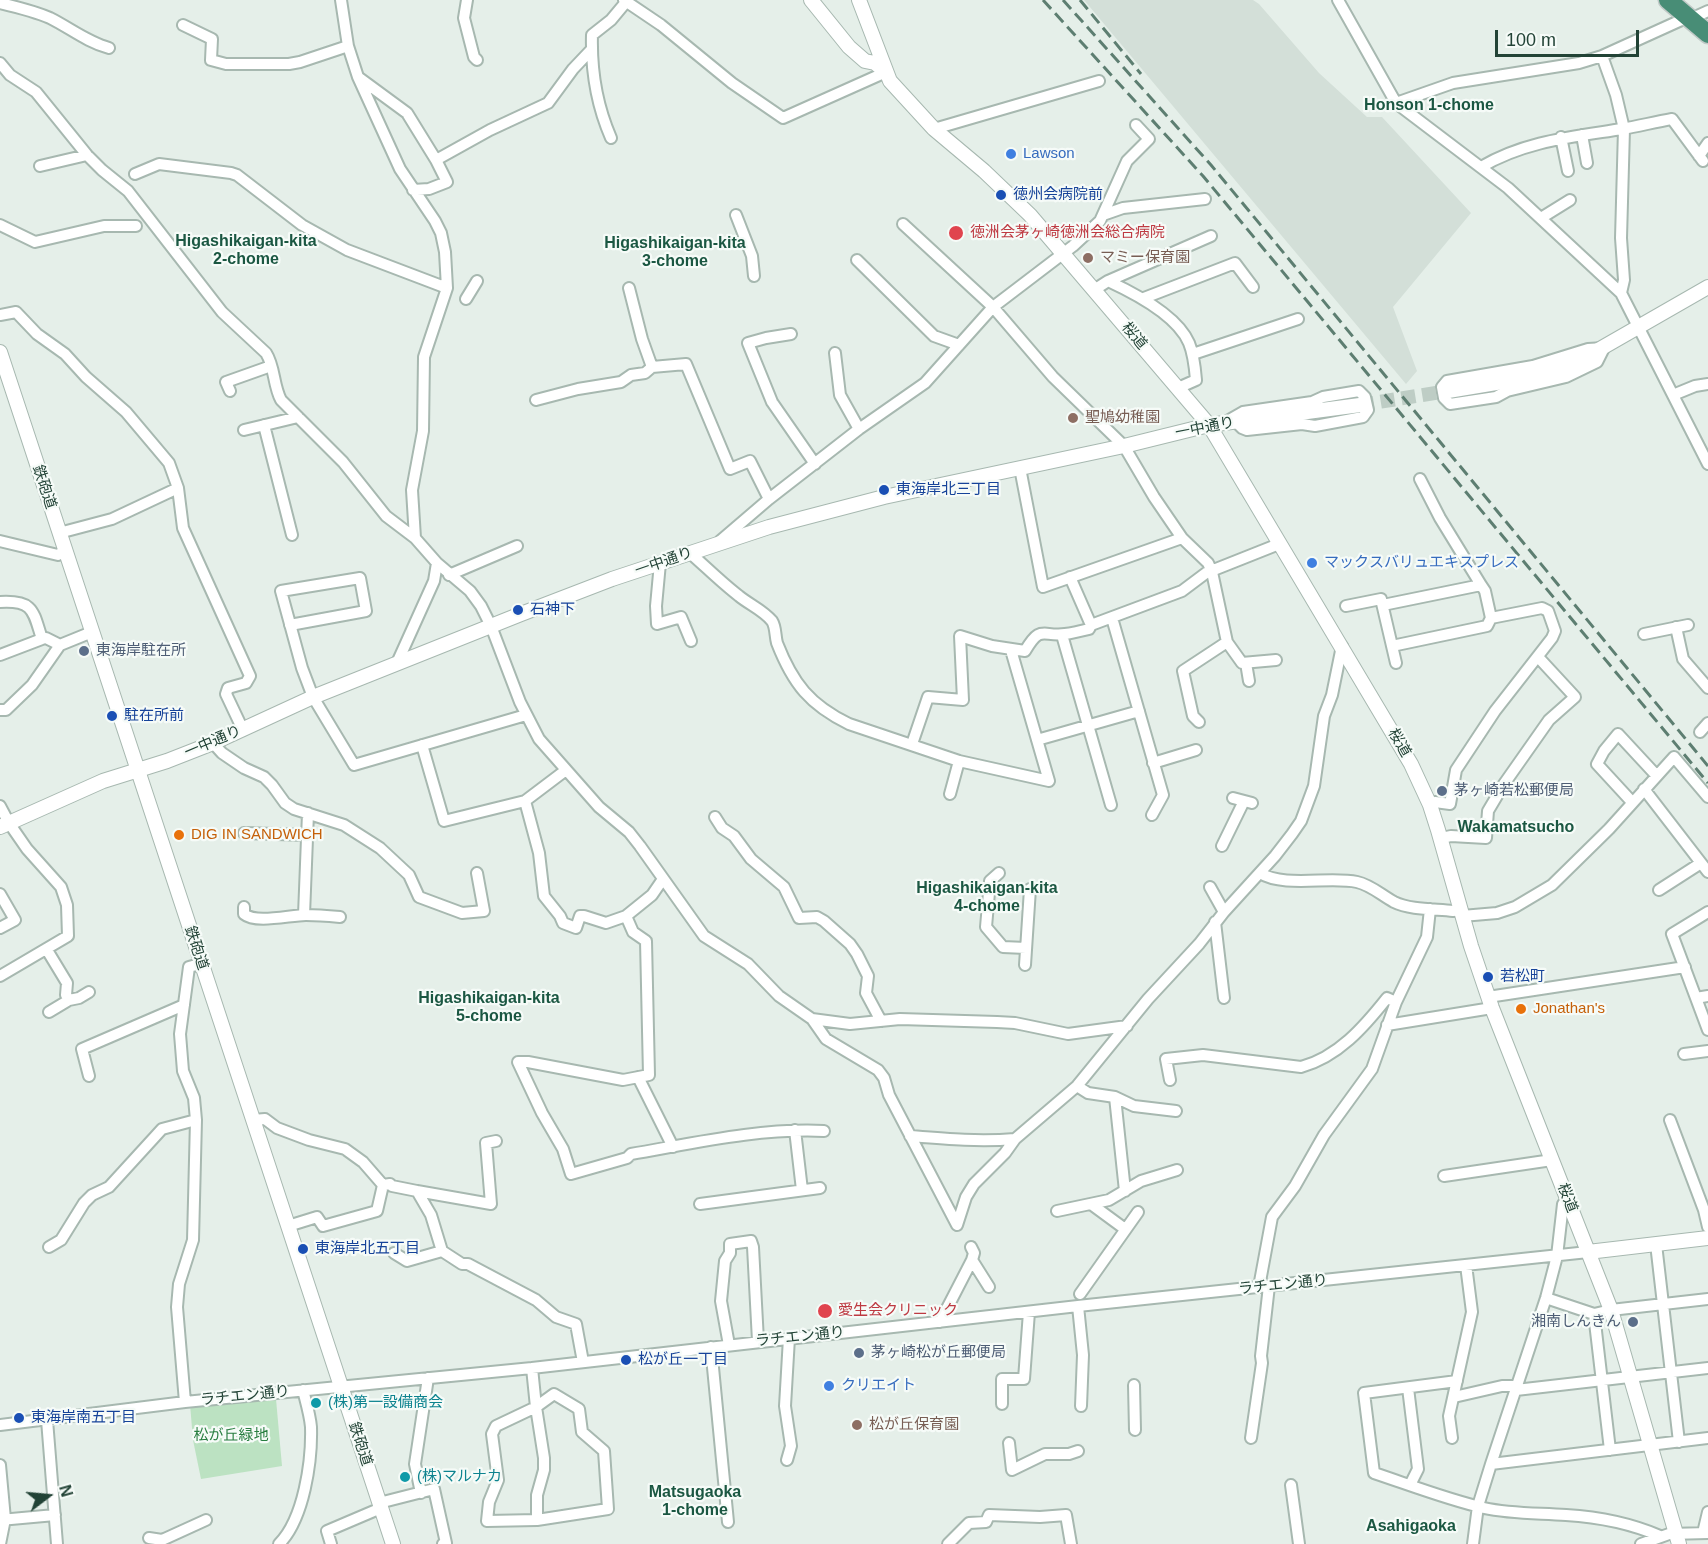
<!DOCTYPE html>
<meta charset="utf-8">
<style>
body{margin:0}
#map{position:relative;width:1708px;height:1544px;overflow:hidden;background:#e5efe9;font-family:Helvetica,sans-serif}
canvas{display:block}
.north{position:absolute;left:18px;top:1466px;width:60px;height:60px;-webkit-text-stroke:4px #f6fbf8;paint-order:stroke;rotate:74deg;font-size:16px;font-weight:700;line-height:24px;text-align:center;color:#224336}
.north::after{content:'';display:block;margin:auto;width:21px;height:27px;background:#224336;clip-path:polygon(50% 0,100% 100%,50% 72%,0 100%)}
.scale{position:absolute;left:1495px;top:30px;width:144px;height:27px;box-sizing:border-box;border:3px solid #224336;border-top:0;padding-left:8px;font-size:18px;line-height:21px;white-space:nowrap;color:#224336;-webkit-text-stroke:4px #f6fbf8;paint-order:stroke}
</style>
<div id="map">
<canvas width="1708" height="1544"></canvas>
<div class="north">N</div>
<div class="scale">100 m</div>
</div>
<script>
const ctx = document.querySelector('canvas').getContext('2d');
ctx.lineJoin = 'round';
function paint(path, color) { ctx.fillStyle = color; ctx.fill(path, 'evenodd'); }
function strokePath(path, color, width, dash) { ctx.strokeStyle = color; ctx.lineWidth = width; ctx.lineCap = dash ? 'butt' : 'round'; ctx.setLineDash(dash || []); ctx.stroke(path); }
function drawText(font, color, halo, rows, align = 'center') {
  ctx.font = font + ' Helvetica,"Noto Sans JP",sans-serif'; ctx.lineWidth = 4.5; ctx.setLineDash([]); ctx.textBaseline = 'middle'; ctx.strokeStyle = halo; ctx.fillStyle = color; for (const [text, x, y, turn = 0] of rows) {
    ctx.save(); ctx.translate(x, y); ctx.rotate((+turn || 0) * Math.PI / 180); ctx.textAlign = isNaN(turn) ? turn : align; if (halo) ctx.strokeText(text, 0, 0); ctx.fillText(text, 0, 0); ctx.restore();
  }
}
paint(new Path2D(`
 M1084 0H1253L1259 4 1319 73 1367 117H1382L1471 213 1393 307 1417 371 1406 384Z`), '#d3dfd8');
paint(new Path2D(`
 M260 1395 276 1399 282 1466 201 1479 193 1440 190 1404Z`), '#bce2c2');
strokePath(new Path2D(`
 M1360 405 1448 391`), '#becdc5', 14, [14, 7]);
const minor = new Path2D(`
 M341 0 348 46 358 77 400 169 435 221 441 233 445 252 447 288 424 357 423 431 412 490 415 538 437 563 470 591 481 606 491 626 520 702 539 739 599 807 629 832 640 846 704 936 748 964 779 996 812 1019 850 1024 900 1019 997 1022 1015 1023 1068 1034 1127 1026
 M467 0 464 18 474 57 477 60
 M624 0 661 25 732 83 783 118 886 72
 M1338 0 1396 103 1508 188 1621 293 1708 464
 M0 3C17 7 34 11 50 18 70 28 87 42 109 48
 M183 25 212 39 211 60 226 64H289L300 62 348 46
 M1602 56 1616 95 1624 129 1621 238 1624 280 1621 293
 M0 63 10 75 36 92 87 155 102 170 128 191 222 312 266 353C275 367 273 385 281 400L343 462 386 516 415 538
 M358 77 407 113 436 160
 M1396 103 1453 83 1579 63 1602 56 1688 17 1697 16 1708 11
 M934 129 1099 81
 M1582 135 1587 163
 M1561 137 1568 171
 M611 138C597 106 591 71 592 35L611 20 626 2
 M1699 156 1708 143
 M40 166 87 155
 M1481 167C1525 141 1572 137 1622 129 1639 126 1655 122 1672 119L1703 161
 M135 174 159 164 231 173 237 175 302 225 347 250 447 288
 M413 190 429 189 447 182 436 160 490 130 548 103 573 69 592 49
 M736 215 752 256 754 276
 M1103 215 1123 208 1205 199
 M1541 218 1570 200
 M903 224 993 307 1053 377 1124 446 1154 497 1182 538 1208 563 1212 572 1227 642 1183 671 1193 716 1199 722
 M0 225 35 242 104 226H136
 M857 260 934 336 959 345
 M1108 281C1134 293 1177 315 1189 343 1194 355 1195 368 1196 380L1178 388
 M629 288 642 339 652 367
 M1094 290 1108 281 1211 236
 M1144 298 1235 263 1253 287
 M466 299 477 281
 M0 315 16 312 37 334 65 354 86 377 126 412 169 463 178 488 183 528 250 676 246 683 228 688 226 694 243 730
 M791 334 766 338 748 343 772 402 815 464
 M1604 348 1597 362 1566 377 1507 391 1496 397 1450 404 1444 398 1442 387 1447 381 1533 366 1588 349Z
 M835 353 840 395 859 429
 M1193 354 1298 319
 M230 391 226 382 271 366
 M1673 395 1695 386 1708 384
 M536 400 578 389 621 382 631 375 645 373 652 367 686 364 730 469 750 461 769 499
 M1229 420 1243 412 1312 402 1323 397 1359 391 1365 397 1368 410 1363 417 1315 426 1302 424 1247 430 1242 428 1235 421
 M264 425 292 535
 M244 430 298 417
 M1020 468 1043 587 1182 538
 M1420 479 1440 518 1481 585
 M59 533 112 519 178 488
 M0 541 58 555 65 550
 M720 541 769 499 859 429 925 383 993 307 1073 246 1100 221 1127 161 1149 139 1136 125
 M690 553C706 567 722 583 739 596 750 605 763 610 772 621 776 627 775 636 777 643 793 684 810 705 849 724L959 761 1049 781 1011 650
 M660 563 656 606 657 624 681 617 691 641
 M449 575 517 546
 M1070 577 1091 625
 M0 602C34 600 33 611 42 639L46 638 60 645
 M1383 605 1481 585 1485 591 1491 618 1487 626 1392 646
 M1346 606 1381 599 1396 663
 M1112 618 1163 795 1152 815
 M290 625 366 611 360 578 281 591 302 668 313 697 354 765 526 715
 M1676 627 1683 659 1708 688
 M1644 634 1688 625
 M1062 635 1111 805
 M1227 642 1242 663 1276 660
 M0 655 42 639
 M397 663 434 581 437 563
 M1246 663 1249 681
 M0 710H6L32 685 60 645 92 632
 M1700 732 1708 723
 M1037 740 1139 711
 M213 743 222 753 244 768 264 777 272 785 285 803 294 809 344 825 380 848 409 875 419 897 462 913 484 911 477 873
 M912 744 928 697 963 700 960 636 992 646 1025 651C1041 624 1042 637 1065 634 1073 633 1081 631 1089 629L1091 625 1182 591 1206 573 1279 544
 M422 745 444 821 525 801 566 770
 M1153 763 1196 750
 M1644 789 1708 872
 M950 794 959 761
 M1233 798 1252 803
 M525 801 539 853 544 896 560 916 563 923 576 928 580 916H584L606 923 626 916
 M1632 802 1597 764 1604 751 1618 734 1656 775
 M1430 805 1435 802 1450 804 1456 770 1495 711 1552 638 1555 631 1548 611 1542 608 1491 618
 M0 806 9 823 27 849 61 887 67 905 68 936 0 976
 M715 817 722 828 734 836 751 859 784 887 799 918 817 917 824 921 850 944 857 954 868 976 866 993 881 1021
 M244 833 307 835
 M1441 838 1451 836 1486 838 1488 811 1504 784 1549 720 1575 697 1538 657
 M1222 846 1244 801
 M999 873 990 881 986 927 1003 947 1026 948
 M1260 873C1284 888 1330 876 1357 882 1371 885 1381 895 1394 902 1410 910 1435 909 1453 911L1460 910
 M663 879 652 895 626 916 633 932 646 941 649 1075 623 1080 528 1062H518L542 1113 563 1149 571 1174 627 1158 631 1154C695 1143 759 1128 824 1131
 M1210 887 1224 912
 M1659 890 1701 863
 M0 894 15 920 0 928
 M244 907V914C256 924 290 915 306 915 317 915 329 916 340 917
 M1708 912 1672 934 1708 1030
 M304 915 308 813
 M1462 916 1497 913 1515 907 1552 885 1609 829 1674 757 1708 797
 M1215 922 1224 998
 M47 950 67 983 66 995 69 1000 79 998 89 992
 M1025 965 1030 889
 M1488 997 1685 967
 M1696 998 1708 996
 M49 1012 69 1000
 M812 1019 826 1039 878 1070 884 1078 889 1095 957 1225
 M1387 1025 1492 1008
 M1684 1054 1708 1051
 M89 1076 82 1049 184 1005
 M638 1077 673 1147
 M1170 1080 1166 1059 1203 1055 1301 1067C1338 1057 1364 1027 1387 998L1396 1002
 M1077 1086 1088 1093 1115 1097 1134 1106 1176 1111
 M1115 1097 1125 1191
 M196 1120 194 1098 183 1071 180 1034 189 967 196 965 202 967
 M253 1120 265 1119 277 1128 309 1140 345 1149 363 1162 383 1185 377 1211 323 1226 317 1217 288 1226
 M1670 1120 1704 1210 1708 1227
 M795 1130 802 1190
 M910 1136C946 1139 979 1142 1015 1139
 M1444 1176 1552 1160
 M383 1185 390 1184 392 1186 417 1191 431 1215 442 1251 462 1264H468L536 1300 556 1317 576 1324 583 1362
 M417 1191 491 1204 486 1143 496 1141
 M700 1204 820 1188
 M1091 1204 1125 1229
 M1057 1211 1109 1200 1141 1181 1177 1170
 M957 1225 966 1197 974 1184 1005 1153 1015 1139 1077 1086 1148 999 1199 944 1224 912 1275 856 1292 834 1301 821 1314 786 1324 716 1332 695 1342 646
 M1656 1244 1679 1442
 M49 1247 61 1240 84 1203 92 1195 109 1187 162 1129 196 1120 193 1240 179 1284 177 1307 185 1402
 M971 1247 974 1253 972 1260 989 1287
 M394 1253 407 1261 442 1251
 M1259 1287 1272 1217 1295 1186 1324 1135 1372 1069 1396 1002 1427 937 1430 909
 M1080 1294 1138 1212
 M1546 1298 1594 1314 1611 1310 1708 1299
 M1078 1306 1083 1355 1081 1406
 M1594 1314 1610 1450
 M940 1322 972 1260
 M729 1345 721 1301 725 1261 730 1253V1244L751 1241 753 1247 758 1341
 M711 1347 728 1522
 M532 1368 536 1407 496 1426 492 1434 498 1480 489 1502 487 1521 537 1520 608 1509 604 1451 582 1432 579 1409 554 1394 536 1407 544 1458V1470L537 1495V1520
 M1457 1381 1364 1393 1374 1473C1410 1485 1446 1499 1484 1508 1511 1514 1539 1513 1566 1515 1599 1517 1630 1523 1660 1536
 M1134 1385 1135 1430
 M1408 1388 1418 1469 1410 1485
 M1516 1390 1708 1368
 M1454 1397 1502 1386H1517
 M1002 1404V1379H1024L1029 1312
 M47 1420 57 1544
 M0 1425 185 1402 532 1368 1078 1306 1588 1252
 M1251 1438 1262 1363 1261 1356 1269 1286
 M1452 1438 1449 1416 1472 1312 1466 1265
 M1009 1443 1012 1470 1045 1454H1069L1078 1451
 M787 1460 791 1446 785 1406 789 1338
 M1491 1464 1708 1438
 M0 1465 5 1519 0 1544
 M1291 1485 1299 1544
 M421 1493 415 1464 428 1378
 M379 1503 434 1489 446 1543 443 1544
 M0 1520 55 1515
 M1703 1533 1708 1512
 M149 1538 162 1540 206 1520
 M279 1544C304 1519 312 1461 311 1427 310 1415 306 1402 303 1390
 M331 1544 327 1531 381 1508
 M948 1544 969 1523 986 1522 989 1515 1040 1517 1066 1515 1071 1544
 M1473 1544 1478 1506 1491 1464 1546 1298 1557 1256 1563 1204 1567 1199
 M1641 1544 1669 1534 1708 1533`);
const tertiary = new Path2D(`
 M811 0 849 47 865 61 875 63 886 72
 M859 0 890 81 934 129 984 171 1030 215 1209 425 1411 764 1430 805 1438 830 1471 946 1492 1008 1611 1310 1679 1544
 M0 352 393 1544
 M1448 391 1532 377 1572 365 1708 287
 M0 827 103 781 167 761 213 743 313 697 521 614 612 579 769 527 884 497 1124 446 1209 425 1360 405
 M1588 1252 1708 1238`);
const trunk = new Path2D(`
 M1668 0 1708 34`);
strokePath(minor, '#a7b8b0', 14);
strokePath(tertiary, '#a7b8b0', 16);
strokePath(trunk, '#c1cac7', 21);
strokePath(minor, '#fff', 10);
strokePath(tertiary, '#fff', 14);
strokePath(trunk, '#488d76', 18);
strokePath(new Path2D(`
 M1043 0 1203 176 1708 783
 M1063 0 1211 165 1708 766
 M1080 0 1141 74`), '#5d7e71', 3, [12, 6]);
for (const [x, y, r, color] of [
 [1011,154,6,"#3f7fe0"],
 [1001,195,6,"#1a4fb4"],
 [956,233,8,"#e0444e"],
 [1088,258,6,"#8d6e63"],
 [1073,418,6,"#8d6e63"],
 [884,490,6,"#1a4fb4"],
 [1312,563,6,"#3f7fe0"],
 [518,610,6,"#1a4fb4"],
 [84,651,6,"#5c6f8a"],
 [112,716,6,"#1a4fb4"],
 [1442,791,6,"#5c6f8a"],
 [179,835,6,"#e8710a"],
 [1488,977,6,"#1a4fb4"],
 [1521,1009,6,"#e8710a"],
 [303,1249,6,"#1a4fb4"],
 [825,1311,8,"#e0444e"],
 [1633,1322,6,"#5c6f8a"],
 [859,1353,6,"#5c6f8a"],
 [626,1360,6,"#1a4fb4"],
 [829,1386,6,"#3f7fe0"],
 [316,1403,6,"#0f9aa8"],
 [19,1418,6,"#1a4fb4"],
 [857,1425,6,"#8d6e63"],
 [405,1477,6,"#0f9aa8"]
]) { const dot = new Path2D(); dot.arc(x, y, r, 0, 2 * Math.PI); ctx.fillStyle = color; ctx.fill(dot); strokePath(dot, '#f6fbf8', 2); }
drawText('15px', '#366cbe', '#f6fbf8', [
 ["Lawson",1023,154],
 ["マックスバリュエキスプレス",1324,563],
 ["クリエイト",841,1386]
], 'left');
drawText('15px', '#164399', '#f6fbf8', [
 ["徳州会病院前",1013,195],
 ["東海岸北三丁目",896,490],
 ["石神下",530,610],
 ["駐在所前",124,716],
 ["若松町",1500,977],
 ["東海岸北五丁目",315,1249],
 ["松が丘一丁目",638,1360],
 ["東海岸南五丁目",31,1418]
], 'left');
drawText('15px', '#be3a42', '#f6fbf8', [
 ["徳洲会茅ヶ崎徳洲会総合病院",970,233],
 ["愛生会クリニック",838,1311]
], 'left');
drawText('15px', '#785e54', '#f6fbf8', [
 ["マミー保育園",1100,258],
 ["聖鳩幼稚園",1085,418],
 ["松が丘保育園",869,1425]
], 'left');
drawText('15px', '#224336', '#f6fbf8', [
 ["桜道",1134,336,50],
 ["一中通り",1205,428,-11],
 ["鉄砲道",44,487,72],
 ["一中通り",664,562,-19],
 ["一中通り",213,742,-23],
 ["桜道",1399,743,60],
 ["鉄砲道",196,948,72],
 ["桜道",1567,1198,69],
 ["ラチエン通り",1283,1285,-6],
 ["ラチエン通り",800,1337,-6],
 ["ラチエン通り",245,1396,-6],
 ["鉄砲道",360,1444,72]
]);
drawText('15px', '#4e5e75', '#f6fbf8', [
 ["東海岸駐在所",96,651],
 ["茅ヶ崎若松郵便局",1454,791],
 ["湘南しんきん",1621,1322,"right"],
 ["茅ヶ崎松が丘郵便局",871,1353]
], 'left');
drawText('15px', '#c56008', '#f6fbf8', [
 ["DIG IN SANDWICH",191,835],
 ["Jonathan's",1533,1009]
], 'left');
drawText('15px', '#0d838f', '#f6fbf8', [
 ["(株)第一設備商会",328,1403],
 ["(株)マルナカ",417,1477]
], 'left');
drawText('15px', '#287e40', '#f6fbf8', [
 ["松が丘緑地",231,1436]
]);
drawText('bold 16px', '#1b5742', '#f6fbf8', [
 ["Honson 1-chome",1429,106],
 ["Higashikaigan-kita",246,242],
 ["2-chome",246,260],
 ["Higashikaigan-kita",675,244],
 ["3-chome",675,262],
 ["Wakamatsucho",1516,828],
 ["Higashikaigan-kita",987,889],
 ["4-chome",987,907],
 ["Higashikaigan-kita",489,999],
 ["5-chome",489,1017],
 ["Matsugaoka",695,1493],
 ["1-chome",695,1511],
 ["Asahigaoka",1411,1527]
]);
</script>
